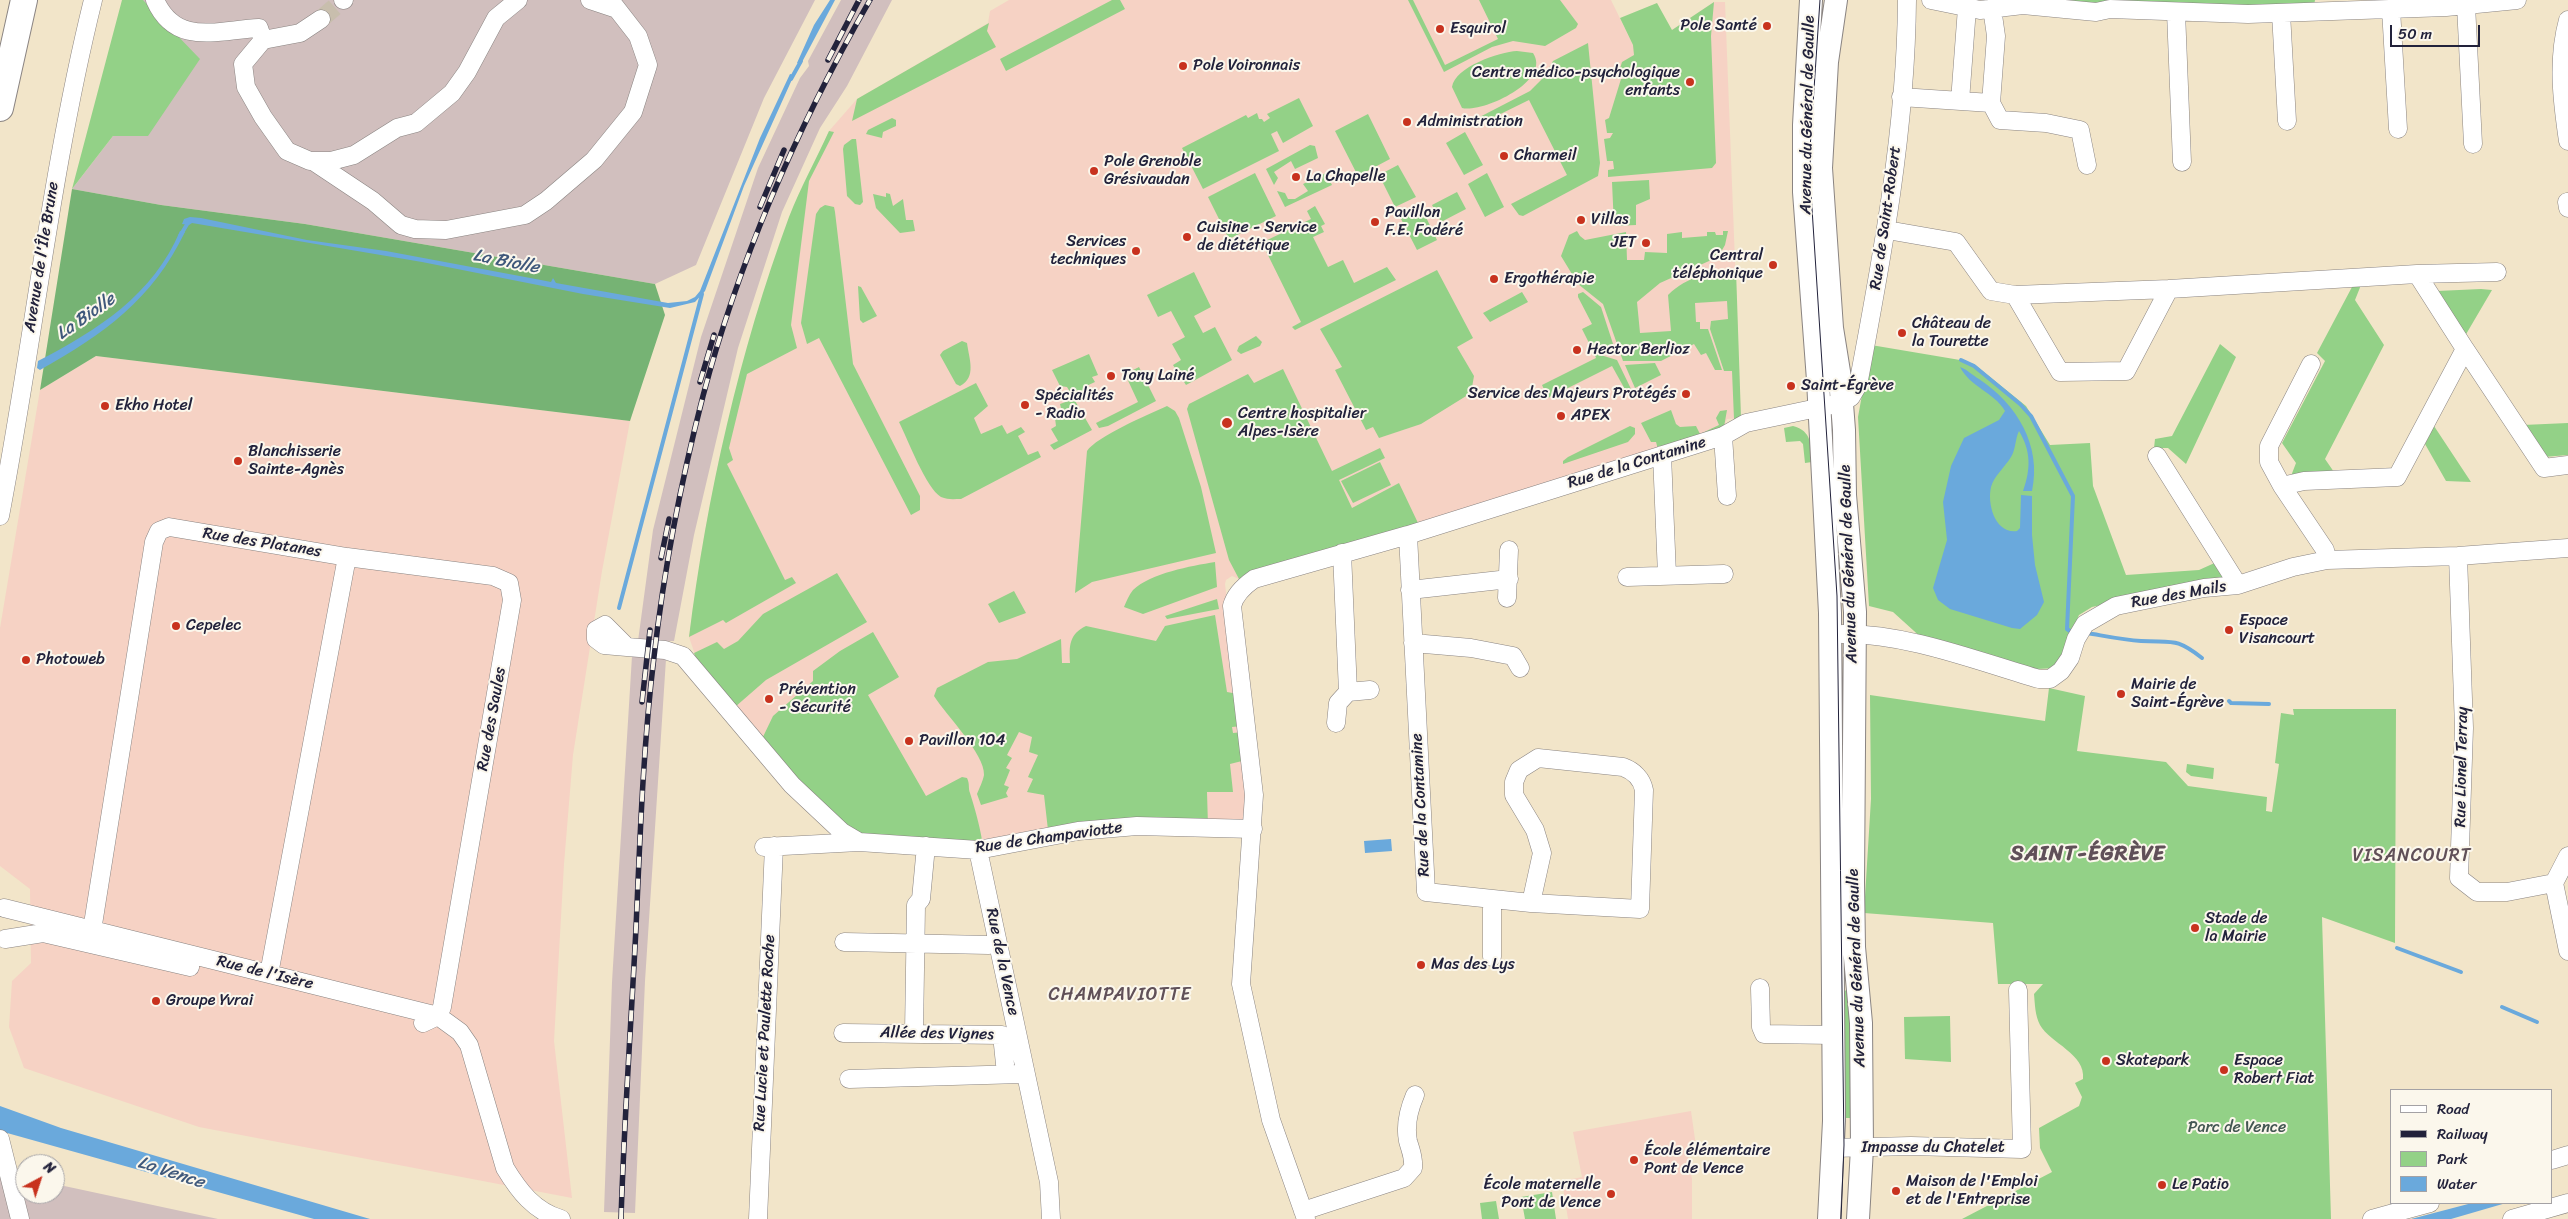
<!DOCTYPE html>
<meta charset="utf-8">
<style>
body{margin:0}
#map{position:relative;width:2568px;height:1219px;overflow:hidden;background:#f2e5c9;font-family:Sriracha,sans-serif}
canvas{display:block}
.legend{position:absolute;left:2390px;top:1089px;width:162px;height:115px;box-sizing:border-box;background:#fbf7ec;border:1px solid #a4a2a5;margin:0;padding:6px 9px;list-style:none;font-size:15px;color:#22223b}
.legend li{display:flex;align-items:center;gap:10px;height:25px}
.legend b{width:25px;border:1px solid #a4a2a5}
.north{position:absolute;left:15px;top:1154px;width:50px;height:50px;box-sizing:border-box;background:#fbf7ec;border:1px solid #a4a2a5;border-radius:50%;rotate:40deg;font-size:14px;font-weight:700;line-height:20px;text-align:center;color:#22223b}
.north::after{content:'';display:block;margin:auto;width:18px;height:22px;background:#c8321e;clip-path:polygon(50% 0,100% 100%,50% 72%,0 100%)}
.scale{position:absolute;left:2390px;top:25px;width:90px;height:22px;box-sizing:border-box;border:2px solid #22223b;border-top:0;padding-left:6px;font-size:15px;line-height:18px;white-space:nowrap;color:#22223b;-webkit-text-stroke:4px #fbf7ec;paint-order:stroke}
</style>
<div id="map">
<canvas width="2568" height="1219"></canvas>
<ul class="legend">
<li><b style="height:6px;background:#fff"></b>Road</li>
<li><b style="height:6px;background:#22223b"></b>Railway</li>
<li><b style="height:14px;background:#93d187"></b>Park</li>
<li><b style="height:14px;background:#6aa9dc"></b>Water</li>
</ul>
<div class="north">N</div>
<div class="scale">50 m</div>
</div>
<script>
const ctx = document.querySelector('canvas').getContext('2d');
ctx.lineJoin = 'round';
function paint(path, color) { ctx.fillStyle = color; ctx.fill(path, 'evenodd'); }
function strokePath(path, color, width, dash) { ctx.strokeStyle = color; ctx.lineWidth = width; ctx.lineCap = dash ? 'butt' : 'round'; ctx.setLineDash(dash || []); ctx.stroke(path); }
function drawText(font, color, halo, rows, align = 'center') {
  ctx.font = font + ' Sriracha,sans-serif'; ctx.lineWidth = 4; ctx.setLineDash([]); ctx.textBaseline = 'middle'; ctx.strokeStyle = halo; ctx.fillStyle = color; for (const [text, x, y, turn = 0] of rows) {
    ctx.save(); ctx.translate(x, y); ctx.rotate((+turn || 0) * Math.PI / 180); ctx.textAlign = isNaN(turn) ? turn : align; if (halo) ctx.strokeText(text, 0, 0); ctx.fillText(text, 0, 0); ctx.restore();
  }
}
paint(new Path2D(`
 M1009 0H1611L1633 45 1672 30 1714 2H1725L1741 418 1727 419 1724 427 1645 452 1239 579 1232 576 1226 580 1225 584 1247 770 1246 823 1084 824 975 842 829 814 700 669 689 637 704 537 719 460 747 350 790 216 829 131 857 99 988 23 990 11Z
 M96 356 630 421 602 571 573 755 564 864 554 1041 572 1198 199 1127 24 1068 9 1027 12 981 31 963 30 889 0 866V628L40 390Z
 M1691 1111 1697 1153 1688 1155 1692 1179V1219H1568L1562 1181 1582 1177 1573 1132Z`), '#f6d2c4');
paint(new Path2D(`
 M143 0H815L764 98 696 265 655 284 305 224 161 205 72 189 113 136Z
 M841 0H892L847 86 820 128 782 212 738 348 694 535 674 641H638L653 530 701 337 758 168 800 78 809 66 808 61Z
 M632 656 666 659 645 981 635 1213 604 1212 612 982Z
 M0 1171 25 1177V1194H55V1184L218 1219H0Z`), '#d1bfbe');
paint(new Path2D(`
 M122 0H143L200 59 148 136H113L72 189Z
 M1112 0H1120L1125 9 1006 71 1000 59Z
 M1408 0H1413L1445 65 1498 39 1479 0H1560L1578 24 1576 28 1545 46 1513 41 1492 47 1444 72Z
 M2031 0H2315L2314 6 2094 4Z
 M1714 2 1711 36 1716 163 1712 168 1608 177V170L1614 169 1613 161H1607L1604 139 1610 138 1613 133H1607L1605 120 1609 118 1621 79H1624L1618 75 1622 62 1634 55 1633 45 1620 18 1657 3 1672 30Z
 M989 23 987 31 996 47 852 121 857 99Z
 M1588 43 1600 163 1598 176 1523 216 1519 215 1511 204 1567 175 1529 100 1476 126 1470 122 1530 91 1544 77 1553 61Z
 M1517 51 1533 53C1552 81 1483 113 1462 108L1452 87C1455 67 1499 52 1517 51Z
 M1299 98 1313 126 1283 143 1277 131 1271 134 1279 151 1203 189 1182 148 1246 115 1248 118 1257 113 1259 119H1262L1264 122 1270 118 1267 114Z
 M1368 114 1390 159 1358 176 1335 131Z
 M892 118 896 120V126L883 132 882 138 866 134 868 130Z
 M829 131 834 132 809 181 791 325 797 348 747 374 729 448 733 460 727 464 785 580 792 577 796 583 726 623 723 620 689 637C707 495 739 352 789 217 800 188 816 160 829 131Z
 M1465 132 1483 165 1464 175 1446 143Z
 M852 139H856L863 202 860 205 855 204 847 196 843 149 844 145Z
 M1310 145 1315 146 1318 158 1295 169 1291 161 1274 172 1278 178 1274 185 1277 191 1285 193 1288 199H1295L1308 191 1303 184 1326 173 1332 185 1285 207 1266 169Z
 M1398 165 1416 197 1395 207 1379 175Z
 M1255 173 1276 216 1229 239 1208 197Z
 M1487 173 1504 207 1485 217 1468 184Z
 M1649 180 1650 199 1636 205V225L1614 226 1612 182Z
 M1457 192 1466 209 1441 222 1432 205Z
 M886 193 890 194 893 206 903 199 906 220H913L915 231 900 233 876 208 873 194 886 197Z
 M825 205 834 207 835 212 853 364 920 496V510L911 515 819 338 807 344 801 323 816 214 820 208Z
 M1315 206 1325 224 1321 226 1324 232 1313 237 1328 267 1343 260 1354 283 1387 267 1396 280 1295 330 1292 327 1301 322 1264 247 1259 249 1254 237 1255 236 1259 244 1311 219 1307 211Z
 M1421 207 1437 240 1417 250 1400 217Z
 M1577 231 1580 236 1585 240 1626 232 1627 260H1644L1645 252 1667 253V234L1682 232V238L1707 236V232H1715L1716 235H1723V231H1728L1725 245 1718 257 1660 283 1637 302 1640 333 1671 331 1668 295C1688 276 1709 272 1736 270L1741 418 1734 419 1732 371H1724L1710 329 1711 321 1728 319 1727 301 1695 303 1696 322H1700V329H1708L1722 370H1715L1706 353 1701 355 1694 344 1661 361H1623L1603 304 1578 284 1561 256 1569 235Z
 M1437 270 1473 338 1457 347 1474 376 1471 393 1421 424 1379 438 1373 427 1366 430 1335 370 1342 367 1320 329Z
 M1194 272 1211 307 1194 316 1203 333 1215 327 1232 360 1186 385 1173 365 1181 360 1172 344 1185 337 1171 311 1158 317 1147 295Z
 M2361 285 2355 300 2384 345 2325 459 2334 472 2291 476 2296 463 2282 443 2325 361 2317 353 2352 287Z
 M858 286 861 287 877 316 863 323 860 320Z
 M2481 289 2492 290 2465 336 2437 291Z
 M1522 292 1528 302 1490 322 1483 313Z
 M1583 292 1601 307 1616 353 1609 354 1591 347 1582 329 1592 324 1578 297V294Z
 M1256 336 1262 342 1260 346 1241 354 1237 351 1239 346Z
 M962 341 967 343C969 359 977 377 960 386L956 384 940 355 943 351Z
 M2220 344 2236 357 2186 464 2168 448H2154L2155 439 2172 436Z
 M1871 345 1960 360 1974 364 2026 406 2050 445 2090 443 2093 486 2126 575 2199 570 2219 561 2231 578 2092 607 2079 615 2057 668 2037 669 1924 640 1893 612 1869 606 1858 417Z
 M1594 353 1617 360 1632 391 1627 393 1612 366 1548 398 1542 385 1596 358Z
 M1089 354 1098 375 1092 377 1095 382 1084 387 1085 390 1073 397 1067 387 1060 386 1052 370Z
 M1655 363 1661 375 1635 388 1625 365Z
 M1139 367 1156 401 1108 426 1099 428 1096 423 1138 402 1125 374Z
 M1283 369 1332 471 1380 448 1385 458 1339 480 1352 508 1399 483 1418 523 1239 579 1229 560 1187 409 1189 404 1248 374 1254 383Z
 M976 383 988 406 974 418 981 434 1002 425 1007 434 1021 427 1025 432 1018 436 1028 455 1038 451 1041 457 961 499C954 499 948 500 941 497 926 488 908 440 899 422Z
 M1074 399 1092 430 1054 450 1050 445 1058 441 1051 429 1056 426 1055 418 1062 412 1060 404Z
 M1167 406 1175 411 1179 418 1201 487 1216 553 1092 582 1075 593 1087 451C1096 437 1149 414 1167 406Z
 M1671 410 1676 424 1680 427 1696 426 1700 434 1719 425 1716 418 1720 411 1727 410 1724 427 1658 449 1656 442H1651L1641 423Z
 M2568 423V455L2544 457 2523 425Z
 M1630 426 1635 428V434L1628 442 1563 464V461L1568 457Z
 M1793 426C1812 431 1811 445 1812 462L1805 463 1803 444 1800 441 1786 442 1784 428Z
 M2434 426 2471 482 2446 481 2425 444Z
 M1380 462 1391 485 1353 503 1341 481Z
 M1215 562 1217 587 1143 614 1124 607C1126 602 1129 595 1133 590 1151 573 1191 566 1215 562Z
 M837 573 867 622 766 680 735 707 700 669 694 653 717 642 724 649 738 641 763 614Z
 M1014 591 1026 613 999 623 988 604Z
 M1217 599 1219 609 1167 619 1165 616Z
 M1215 615 1227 692 1238 694 1242 726 1232 727 1233 733 1243 732 1246 760 1230 764 1233 792H1207L1208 826 1048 830 1044 795 1027 792 1033 779 1028 777 1038 755 1029 752 1032 737 1019 732 1007 755 1012 758 1006 768 1010 770 1004 785 1009 787 1006 793 1008 797 981 805 977 794C979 789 983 781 984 775 985 754 946 715 934 696L937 688 988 662 1017 659 1061 639 1062 663H1070C1069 646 1069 634 1086 626L1156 641 1165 626Z
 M873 632 899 677 868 695 926 796 962 777 967 778C970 784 968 788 970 793 975 809 979 823 982 840L975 842 863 835 829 814 761 741 773 716 813 681V671L840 651Z
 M2049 688 2085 696 2077 751 2166 762 2188 786 2267 797 2266 811 2272 812 2279 764 2275 763 2281 713 2294 715 2293 709H2396L2395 943 2322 917 2331 1219H1962L2052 1172 2040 1148 2039 1128 2079 1106 2082 1097 2075 1083 2083 1079C2086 1054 2050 1043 2040 1025 2035 1015 2035 1005 2034 994L2043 984H1998L1993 923 1864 913 1871 799 1870 695 2045 721Z
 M2187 764 2214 768 2213 779 2191 776 2186 772Z
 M1853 990 1856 1118H1839L1838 991Z
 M1950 1016 1951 1062 1905 1059 1904 1017Z
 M1552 1192 1556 1219H1525L1521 1197Z
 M1496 1201 1499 1219H1482L1480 1203Z`), '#93d187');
paint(new Path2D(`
 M72 189 161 205 305 224 655 284 665 315 630 421 96 356 40 390Z`), '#76b374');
paint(new Path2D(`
 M830 0H835L801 64 797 63 814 25Z
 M790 74 794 75 744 186 705 291 695 302 670 308 583 294 422 262 192 223 189 225 182 224 184 219 190 217 201 218 307 240 386 251 541 280 551 282 553 278 556 283 668 303 687 301 695 297 700 291 760 138Z
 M180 231 185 232C152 300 104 334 40 370L37 368 38 361C98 330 153 295 180 231Z
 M1960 367C1968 370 1972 375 1979 379 2017 404 2042 446 2032 491H2023C2031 469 2031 451 2019 431 2015 439 2016 449 2011 457 2005 467 1994 476 1991 487 1987 504 1995 534 2017 531L2020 528 2021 495 2032 496V535L2035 565 2044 602 2037 615 2020 629 2012 628 1950 609 1938 600 1933 588 1947 540 1943 502 1951 466 1964 438 1999 420 2005 411C1994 392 1970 387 1960 367Z
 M1391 839 1392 851 1365 853 1364 841Z
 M0 1106 61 1128 370 1219H314L0 1131Z
 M2472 1203H2506L2451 1219H2411Z`), '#6aa9dc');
strokePath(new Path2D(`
 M791 79 801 61
 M180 236 189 221
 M1961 360 1974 366 2020 404 2031 416 2073 496 2067 629 2070 631
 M619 608 702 294
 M2087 633C2105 636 2123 640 2141 641 2173 643 2175 637 2202 658
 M2229 701 2231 703 2269 704
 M2397 948 2461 972
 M2502 1007 2537 1022`), '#6aa9dc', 4);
strokePath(new Path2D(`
 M321 19 343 0`), '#c8bead', 18, [18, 9]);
const minor = new Path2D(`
 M155 0C176 47 217 30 259 28L263 40
 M343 0H344
 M590 0 617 9
 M1931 0 1980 10 2023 5 2096 12 2110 9 2248 14 2446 7 2517 0
 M2466 5 2473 144
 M1992 8 1996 36 1991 103 2000 120 2046 123 2080 130 2087 165
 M2391 9 2398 129
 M2176 12 2182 162
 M2281 13 2287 121
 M321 19 300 33 263 40 243 64 246 87 263 117 287 151 310 161H331L354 155 397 128 416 123 452 93 467 72 496 18 518 0
 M2568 20C2557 60 2562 100 2568 141
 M1901 97 1991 103
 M1960 101 1967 8
 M313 161 373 201 401 225 415 229 446 230 525 215 546 201 594 160 633 112 648 65 638 36 610 0
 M2567 202 2568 208
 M1887 230 1956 242 1991 291 2015 295 2060 372 2126 371 2169 289 2417 274
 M2015 295 2169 289
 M2465 349 2417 274 2497 272
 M1723 436 1727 496
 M1662 455 1667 575
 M2157 456 2238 585
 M2282 486 2269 462V446L2311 364
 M0 516C33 344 51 170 93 0
 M1408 535 1426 892 1531 903 1640 909 1644 790C1642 779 1634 771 1623 767L1538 758 1519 770 1514 782V795L1535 830 1542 853 1531 903
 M1342 553 1348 692
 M2458 556 2464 728 2459 878 2477 892H2507L2554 883
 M2327 560 2325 550 2282 486 2304 481 2397 477 2465 349 2544 468 2568 465
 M1627 577 1724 574
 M1410 590 1509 579
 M1507 598 1509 550
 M1842 634C1906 633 1977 661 2039 679H2050L2061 671 2070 658 2076 639 2085 624 2116 606 2204 588 2238 585 2293 567 2327 560 2458 556 2568 548
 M1413 643 1471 648 1513 656 1520 668
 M627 647 604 645 596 639V630L605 625 627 647 665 650 683 656 792 785 842 832 859 842 978 850 1078 831 1137 826 1253 829
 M1336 723 1338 703 1348 692 1370 690
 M764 847 859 842
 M978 850 1049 1182 1051 1219
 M2568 856 2554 883 2568 951
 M1492 899V957
 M4 908 438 1016 460 1032 469 1045 505 1168C519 1191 534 1211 561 1219
 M5 939 43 933 190 967
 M844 942 989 945
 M90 943 154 542 159 531 169 527 347 557 493 576 509 583 512 600 442 1007 438 1016 423 1023
 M269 974 347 557
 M1760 988 1761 1027 1764 1034 1834 1035
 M843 1033 1002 1035 1005 1064
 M914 1033 916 905 921 899 926 846
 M849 1079 1021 1074
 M0 1139 20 1219
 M1833 1148 1911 1146 2022 1149 2018 990
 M2552 1160 2568 1155
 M1303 1211 1404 1178 1413 1168C1414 1157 1411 1152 1408 1141 1405 1126 1409 1109 1415 1095
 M758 1219 774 846
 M1306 1219 1271 1120 1241 984 1254 795 1232 606C1235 594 1244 586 1254 579L1408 535 1723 436 1746 423 1841 403 1851 397 1858 385C1882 258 1906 130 1907 0
 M2372 1219 2430 1203
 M2512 1219 2568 1203`);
const major = new Path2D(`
 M1811 0 1804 125V192L1818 380 1830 613 1834 1121 1829 1219
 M1836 0 1827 62 1821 168 1832 328 1840 378 1844 430 1845 495 1855 612 1853 882 1854 947 1861 1023 1862 1148 1858 1219`);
const highway = new Path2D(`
 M0 108 24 0`);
strokePath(minor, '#8a8482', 19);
strokePath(major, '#8a8482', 24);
strokePath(highway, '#8a8482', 28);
strokePath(minor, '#fff', 18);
strokePath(major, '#fff', 22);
strokePath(highway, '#fff', 26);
strokePath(new Path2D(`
 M1820 0 1810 149 1811 193 1837 596 1844 1145 1841 1219`), '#22223b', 1);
const rail = new Path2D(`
 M828 60 859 0
 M760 207 784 150
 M700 382 714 335
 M661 558 669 519
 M642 702 650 630
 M621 1219C624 1122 631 1025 636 928 640 838 643 747 654 657 664 569 681 481 703 396 740 256 799 124 870 0`);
strokePath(rail, '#22223b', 5.5);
strokePath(rail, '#fbf7ec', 4, [11]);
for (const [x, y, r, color] of [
 [1767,26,5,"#c8321e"],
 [1440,29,5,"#c8321e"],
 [1183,66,5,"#c8321e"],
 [1690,82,5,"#c8321e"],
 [1407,122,5,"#c8321e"],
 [1504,156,5,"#c8321e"],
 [1094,171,5,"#c8321e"],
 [1296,177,5,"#c8321e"],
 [1581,220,5,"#c8321e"],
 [1375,222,5,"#c8321e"],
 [1187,237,5,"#c8321e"],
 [1646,243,5,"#c8321e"],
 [1136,251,5,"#c8321e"],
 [1773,265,5,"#c8321e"],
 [1494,279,5,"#c8321e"],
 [1902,333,5,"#c8321e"],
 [1577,350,5,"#c8321e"],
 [1111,376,5,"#c8321e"],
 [1791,386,5,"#c8321e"],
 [1686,394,5,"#c8321e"],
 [1025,405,5,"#c8321e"],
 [105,406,5,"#c8321e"],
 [1561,416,5,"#c8321e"],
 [1227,423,6,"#c8321e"],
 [238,461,5,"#c8321e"],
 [176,626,5,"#c8321e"],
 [2229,630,5,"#c8321e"],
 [26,660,5,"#c8321e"],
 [2121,694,5,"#c8321e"],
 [769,699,5,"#c8321e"],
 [909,741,5,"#c8321e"],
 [2195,928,5,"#c8321e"],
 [1421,965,5,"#c8321e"],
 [156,1001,5,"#c8321e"],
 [2106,1061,5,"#c8321e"],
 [2224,1070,5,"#c8321e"],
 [1634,1160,5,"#c8321e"],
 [2162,1185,5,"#c8321e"],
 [1896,1191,5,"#c8321e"],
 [1611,1194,5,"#c8321e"]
]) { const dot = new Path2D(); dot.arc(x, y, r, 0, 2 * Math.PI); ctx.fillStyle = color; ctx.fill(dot); strokePath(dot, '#fbf7ec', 2); }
drawText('16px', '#22223b', '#fbf7ec', [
 ["Pole Santé",1757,26,"right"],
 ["Esquirol",1450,29],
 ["Pole Voironnais",1193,66],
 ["Centre médico-psychologique",1680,73,"right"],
 ["enfants",1680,91,"right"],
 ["Administration",1417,122],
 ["Charmeil",1514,156],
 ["Pole Grenoble",1104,162],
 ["Grésivaudan",1104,180],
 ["La Chapelle",1306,177],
 ["Pavillon",1385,213],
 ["F.E. Fodéré",1385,231],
 ["Villas",1591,220],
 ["Cuisine - Service",1197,228],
 ["de diététique",1197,246],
 ["Services",1126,242,"right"],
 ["techniques",1126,260,"right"],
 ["JET",1636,243,"right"],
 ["Central",1763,256,"right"],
 ["téléphonique",1763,274,"right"],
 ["Ergothérapie",1504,279],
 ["Château de",1912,324],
 ["la Tourette",1912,342],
 ["Hector Berlioz",1587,350],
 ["Tony Lainé",1121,376],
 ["Saint-Égrève",1801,386],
 ["Service des Majeurs Protégés",1676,394,"right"],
 ["Spécialités",1035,396],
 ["- Radio",1035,414],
 ["Ekho Hotel",115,406],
 ["Centre hospitalier",1238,414],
 ["Alpes-Isère",1238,432],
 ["APEX",1571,416],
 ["Blanchisserie",248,452],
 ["Sainte-Agnès",248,470],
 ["Espace",2239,621],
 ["Visancourt",2239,639],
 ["Cepelec",186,626],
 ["Photoweb",36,660],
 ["Mairie de",2131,685],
 ["Saint-Égrève",2131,703],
 ["Prévention",779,690],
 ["- Sécurité",779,708],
 ["Pavillon 104",919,741],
 ["Stade de",2205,919],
 ["la Mairie",2205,937],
 ["Mas des Lys",1431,965],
 ["Groupe Yvrai",166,1001],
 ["Skatepark",2116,1061],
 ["Espace",2234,1061],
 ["Robert Fiat",2234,1079],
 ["École élémentaire",1644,1151],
 ["Pont de Vence",1644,1169],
 ["Maison de l'Emploi",1906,1182],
 ["et de l'Entreprise",1906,1200],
 ["École maternelle",1601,1185,"right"],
 ["Pont de Vence",1601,1203,"right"],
 ["Le Patio",2172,1185]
], 'left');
drawText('16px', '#22223b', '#fbf7ec', [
 ["Avenue du Général de Gaulle",1808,115,-89],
 ["Rue de Saint-Robert",1886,218,-82],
 ["Avenue de l'Île Brune",42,257,-81],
 ["Rue de la Contamine",1637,463,-17],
 ["Rue des Platanes",262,543,9],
 ["Avenue du Général de Gaulle",1849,564,-92],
 ["Rue des Mails",2179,595,-10],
 ["Rue des Saules",492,719,-80],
 ["Rue Lionel Terray",2462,767,-89],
 ["Rue de la Contamine",1421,805,-93],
 ["Rue de Champaviotte",1049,838,-8],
 ["Rue de la Vence",1002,962,78],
 ["Avenue du Général de Gaulle",1857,968,-92],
 ["Rue de l'Isère",265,973,14],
 ["Rue Lucie et Paulette Roche",765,1033,-87],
 ["Allée des Vignes",937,1034,1],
 ["Impasse du Chatelet",1933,1148]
]);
drawText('16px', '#445752', '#fbf7ec', [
 ["Parc de Vence",2237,1128]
]);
drawText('italic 18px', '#3f587b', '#fbf7ec', [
 ["La Biolle",506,262,11],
 ["La Biolle",86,317,-35],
 ["La Vence",171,1173,18]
]);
ctx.letterSpacing = '1px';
drawText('18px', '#605058', '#fbf7ec', [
 ["VISANCOURT",2412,856],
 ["CHAMPAVIOTTE",1120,995]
]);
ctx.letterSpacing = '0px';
ctx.letterSpacing = '1px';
drawText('bold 21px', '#605058', '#fbf7ec', [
 ["SAINT-ÉGRÈVE",2088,855]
]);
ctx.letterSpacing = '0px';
</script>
